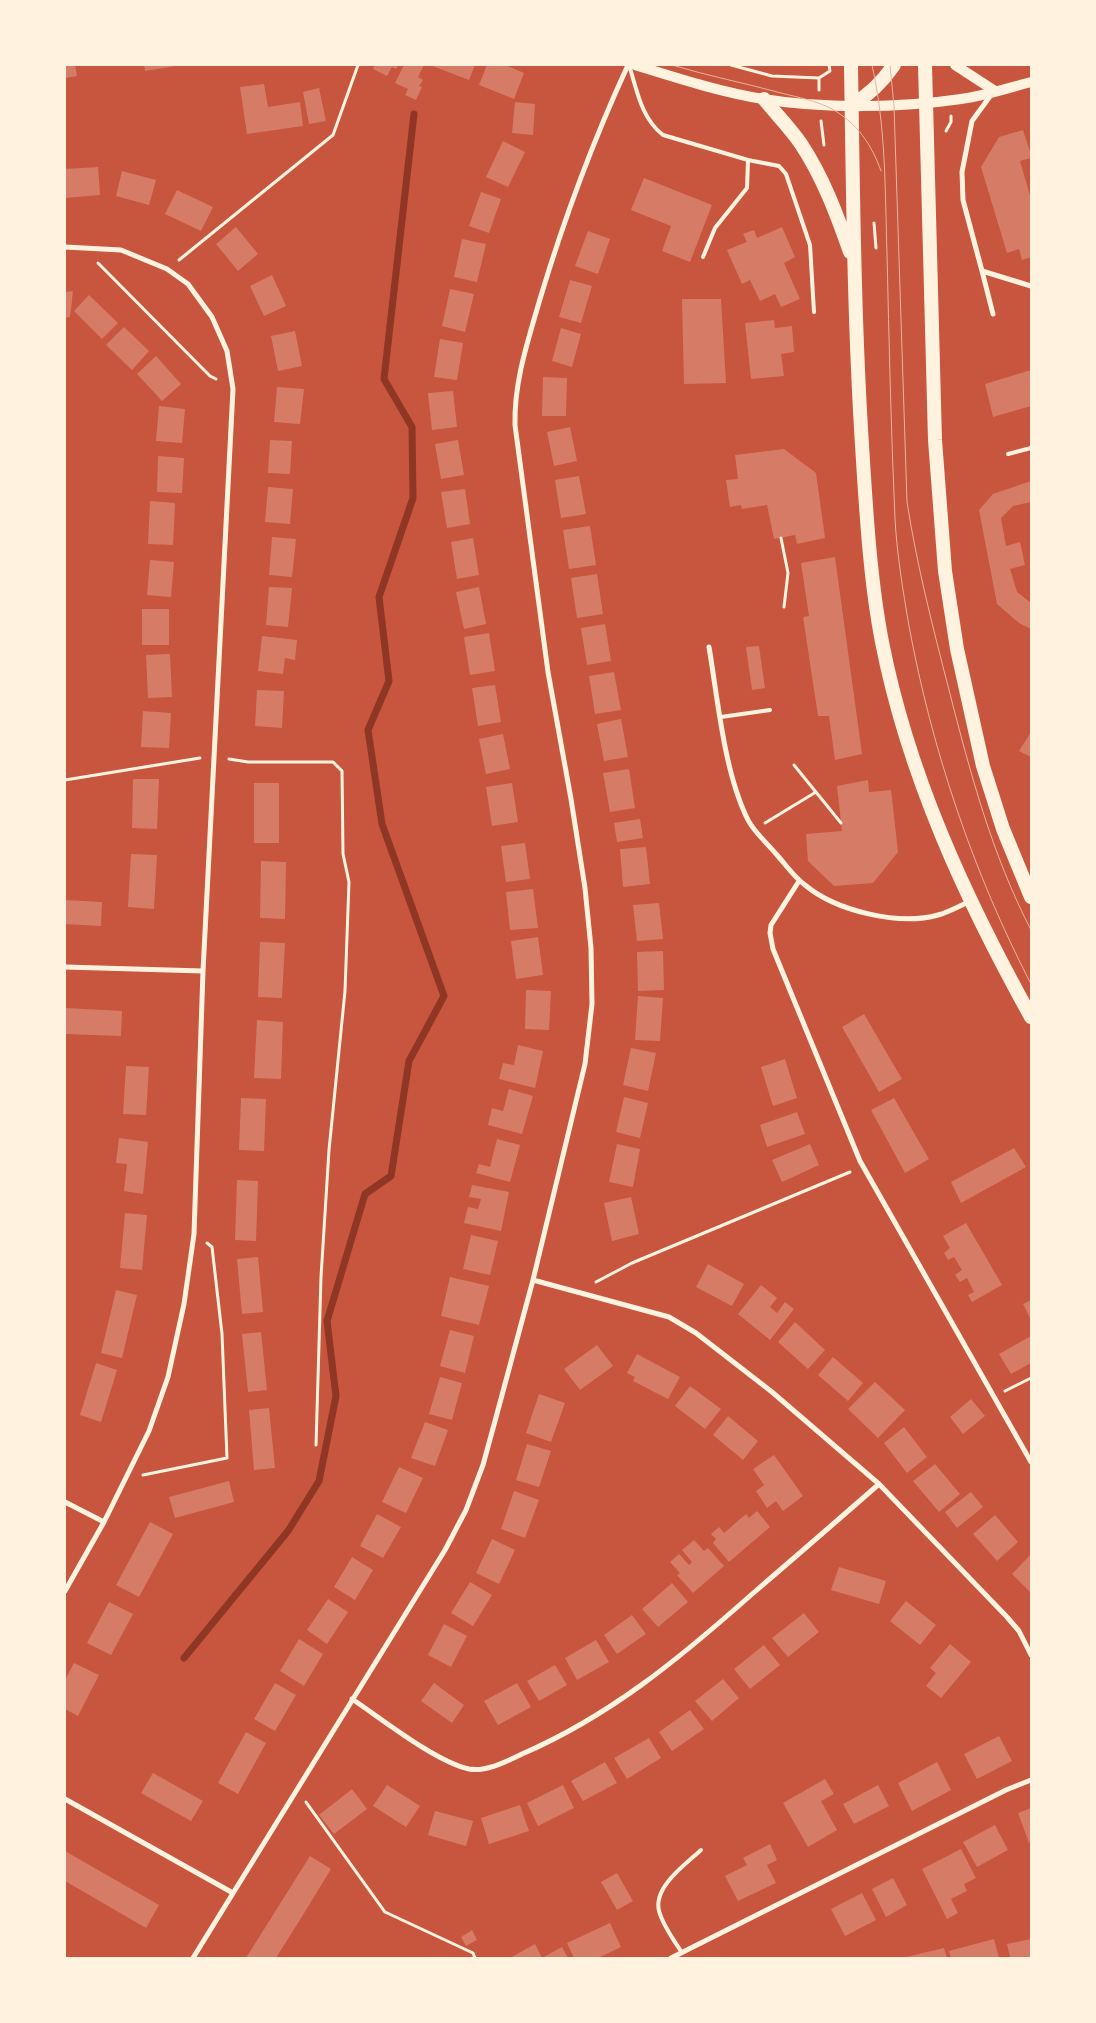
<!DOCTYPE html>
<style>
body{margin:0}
#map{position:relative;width:1096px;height:2023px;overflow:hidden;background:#c8553d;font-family:Manrope,sans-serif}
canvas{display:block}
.frame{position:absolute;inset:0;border:66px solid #fff3e0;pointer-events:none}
</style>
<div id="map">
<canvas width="1096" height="2023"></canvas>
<div class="frame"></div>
</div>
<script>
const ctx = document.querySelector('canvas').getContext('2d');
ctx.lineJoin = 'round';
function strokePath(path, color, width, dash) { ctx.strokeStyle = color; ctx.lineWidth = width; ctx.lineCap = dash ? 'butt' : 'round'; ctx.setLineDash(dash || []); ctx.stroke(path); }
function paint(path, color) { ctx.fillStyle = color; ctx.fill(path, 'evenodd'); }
strokePath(new Path2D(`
 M184 1658 288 1531 319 1481 336 1396 327 1321 365 1194 391 1176 409 1061 444 996 382 824 368 730 389 681 379 597 413 498 412 427 384 379 414 114`), '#8f3625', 7);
paint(new Path2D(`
 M65 65H75L77 76 65 78Z
 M144 65H176V66L145 71Z
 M375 65H398L396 69 392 67 387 76 373 69Z
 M404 65H424L418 77 423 80 419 86 422 87 416 100 405 95 408 89 395 83Z
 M430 65H475L469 80Z
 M487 65H505L524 73 514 99 479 85Z
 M264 84 268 107 300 102 303 126 247 134 240 87Z
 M319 88 326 121 309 124 303 92Z
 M515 102 535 104 533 135 512 133Z
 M1023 130 1031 155V158L1020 161 1031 199V257L1022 260 1019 249 1007 253 981 167 999 137Z
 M503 141 525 152 508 187 486 177Z
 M98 167 100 195 65 198V169Z
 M122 171 156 180 149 205 116 196Z
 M644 178 712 205 690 262 662 251 671 226 631 210Z
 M177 190 213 207 201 231 165 214Z
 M481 192 501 199 489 233 469 226Z
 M236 227 258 254 238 271 216 244Z
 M782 227 795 257 784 263 800 299 781 307 775 294 760 301 750 280 742 284 727 250 747 242 743 234 754 230 757 238Z
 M588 231 610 239 598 274 575 266Z
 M462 239 486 244 477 282 454 277Z
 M272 275 286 306 264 316 250 286Z
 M570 280 592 286 581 323 559 317Z
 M450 289 474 294 465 332 442 326Z
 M73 291 70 317 65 318V292Z
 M89 295 118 323 102 339 74 311Z
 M682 299H721L726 383 684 384Z
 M774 320 775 328 792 326 794 352 781 354 784 376 751 379 745 323Z
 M124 327 149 351 132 370 106 345Z
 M561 328 581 334 572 367 552 361Z
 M295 331 302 366 278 371 271 336Z
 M440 339 463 343 457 380 434 377Z
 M156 356 181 384 162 401 137 374Z
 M1031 370V406L993 417 985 384Z
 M543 377 567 378 566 416H542Z
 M277 387 304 389 300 424 274 422Z
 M453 391 457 427 432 430 428 393Z
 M159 406 185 409 182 443 156 441Z
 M570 427 577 461 554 466 547 432Z
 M270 440 292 441 290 474 268 473Z
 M458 440 464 475 441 479 435 444Z
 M784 449 816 473 825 538 797 544 795 535 774 539 767 505 742 509 741 505 730 507 726 480 738 479 735 455Z
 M158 456 184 458 182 493 157 492Z
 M579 476 586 514 561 518 555 480Z
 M1031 481V502L1013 506 1001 518 1006 546 1020 542 1025 565 1010 569 1017 592 1031 603V629L1019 623 997 604 979 510 993 494Z
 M268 487 293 489 290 524 265 522Z
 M465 489 470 524 447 528 441 492Z
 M150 501 175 503 173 545 148 544Z
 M590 526 596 565 569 569 563 530Z
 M272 537 296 539 292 577 269 575Z
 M473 538 479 575 457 579 451 542Z
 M835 557 862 754 835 760 829 716H818L803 617 809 616 801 563Z
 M150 560 174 562 171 597 147 595Z
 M597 574 603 614 577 618 571 578Z
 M269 587 292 588 288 627 266 625Z
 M479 587 486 624 464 629 456 592Z
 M142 609H169V645H142Z
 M605 624 611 661 587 665 581 628Z
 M489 633 495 671 470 675 464 637Z
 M262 636 297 640 295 660 285 658 283 674 258 671Z
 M759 646 765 688 752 690 746 647Z
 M170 654 172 697 148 698 146 655Z
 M614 672 621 710 595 714 589 676Z
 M495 685 501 722 478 726 472 688Z
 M257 690 284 691 282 728 255 726Z
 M143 711 171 713 169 748 141 747Z
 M621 719 628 757 604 761 597 724Z
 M1031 732V757L1019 751Z
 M503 734 510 769 486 774 479 739Z
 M629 769 635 808 610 812 603 773Z
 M133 779H159L157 829 132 828Z
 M868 780 869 792 891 790 898 852 873 883 834 886 808 861 806 834 842 831 837 786Z
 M254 783H279V843H254Z
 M512 783 518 822 492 826 486 787Z
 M640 819 643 838 617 842 614 823Z
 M525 843 530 879 506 882 501 846Z
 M646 847 650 884 623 887 620 849Z
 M131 854 157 855 154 909 128 907Z
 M261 861 286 862 285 919 260 918Z
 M533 889 538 928 510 930 506 892Z
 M65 900 102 902 101 926 65 924Z
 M659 903 663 939 637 941 633 905Z
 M538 937 543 975 516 979 511 941Z
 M260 942 285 943 282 998 258 997Z
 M663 951 664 990 638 991 637 952Z
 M526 990 551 991 549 1030 525 1029Z
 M638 996 663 998 660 1041 635 1040Z
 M65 1008 122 1011 121 1036 65 1034Z
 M864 1014 902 1079 879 1092 842 1027Z
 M257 1020 283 1022 281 1079 254 1078Z
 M518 1045 543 1051 535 1088 499 1079 503 1063 514 1065Z
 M631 1048 656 1053 648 1091 623 1085Z
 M785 1059 797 1098 773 1106 761 1067Z
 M126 1066 149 1067 146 1115 123 1114Z
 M509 1089 533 1096 522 1134 488 1125 492 1108 503 1111Z
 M624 1097 648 1103 640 1138 616 1132Z
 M241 1098 266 1099 264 1151 239 1150Z
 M894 1098 929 1159 905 1173 871 1110Z
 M797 1112 805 1134 767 1147 760 1125Z
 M119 1138 148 1142 143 1194 124 1191 127 1164 116 1163Z
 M497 1139 520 1145 510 1182 476 1173 479 1164 490 1167Z
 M617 1144 640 1149 633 1187 609 1182Z
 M810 1144 819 1165 782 1182 772 1160Z
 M1014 1148 1026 1167 961 1203 951 1182Z
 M237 1180 258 1181 256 1241 235 1240Z
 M472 1185 509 1192 501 1231 464 1223 468 1207 478 1209 481 1199 469 1197Z
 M631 1197 639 1234 612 1241 604 1203Z
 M125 1213 147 1215 142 1270 120 1268Z
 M966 1223 1002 1285 972 1302 968 1295 974 1292 967 1278 960 1282 955 1275 962 1270 954 1257 948 1260 944 1253 950 1248 943 1236Z
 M471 1235 498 1241 490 1275 463 1269Z
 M258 1257 263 1312 242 1314 237 1259Z
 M708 1264 744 1284 732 1306 696 1287Z
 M450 1277 489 1286 479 1325 441 1316Z
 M761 1285 777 1298 770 1307 777 1313 785 1302 794 1309 770 1340 738 1314Z
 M116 1290 137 1295 122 1358 101 1353Z
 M1031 1300V1320L1023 1304Z
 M795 1322 825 1350 808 1369 778 1342Z
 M450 1330 474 1336 465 1373 440 1366Z
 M261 1332 267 1390 248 1392 242 1334Z
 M1031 1336V1363L1011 1374 999 1354Z
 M597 1345 613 1366 580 1390 564 1369Z
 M637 1354 680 1377 668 1399 633 1381 635 1377 627 1373Z
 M833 1357 863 1383 848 1401 818 1375Z
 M96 1363 117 1370 101 1422 80 1415Z
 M440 1377 462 1383 452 1420 429 1414Z
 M875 1382 905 1410 878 1438 848 1409Z
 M690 1386 721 1409 705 1429 675 1406Z
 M539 1394 565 1403 551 1442 526 1433Z
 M971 1399 985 1416 963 1434 950 1417Z
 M269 1408 275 1468 254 1470 249 1410Z
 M728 1416 758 1441 743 1460 713 1435Z
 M425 1422 448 1430 435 1466 411 1458Z
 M904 1427 927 1457 907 1473 884 1443Z
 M527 1444 551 1451 539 1487 516 1480Z
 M774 1455 803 1496 783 1511 776 1501 767 1508 756 1491 764 1485 753 1469Z
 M935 1464 960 1494 939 1512 913 1481Z
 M399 1467 423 1478 406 1513 382 1502Z
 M229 1481 234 1502 175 1518 169 1497Z
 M514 1491 539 1500 525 1538 501 1529Z
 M971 1492 983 1507 957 1528 945 1512Z
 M757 1511 770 1527 729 1562 713 1543 716 1539 711 1534 719 1527 724 1533 746 1514 749 1518Z
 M377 1514 401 1527 383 1558 360 1546Z
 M995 1515 1018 1542 997 1561 973 1534Z
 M150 1522 173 1534 139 1597 116 1585Z
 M492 1539 515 1550 499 1584 476 1573Z
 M694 1540 704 1551 708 1548 724 1566 693 1593 677 1575 680 1573 670 1562 679 1554 689 1565 692 1562 682 1550Z
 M1031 1554V1593L1012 1574Z
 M352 1557 373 1570 355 1600 334 1587Z
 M839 1567 886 1581 879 1604 831 1590Z
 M470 1582 492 1595 473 1626 451 1613Z
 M672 1583 688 1602 658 1627 642 1609Z
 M328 1599 348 1612 327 1644 307 1630Z
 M906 1601 936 1625 920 1645 890 1621Z
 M109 1602 133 1614 111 1655 87 1643Z
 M804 1613 819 1632 788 1657 772 1638Z
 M632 1615 646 1634 617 1654 604 1635Z
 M444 1624 467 1636 451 1667 428 1655Z
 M299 1639 323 1654 304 1686 280 1671Z
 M596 1640 609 1662 577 1680 565 1658Z
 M950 1644 971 1662 941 1698 926 1686 936 1673 930 1668Z
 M764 1645 780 1665 750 1689 734 1669Z
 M74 1663 99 1675 78 1716 65 1709V1680Z
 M555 1665 567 1685 539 1701 527 1681Z
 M723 1679 739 1698 712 1721 695 1701Z
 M275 1683 296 1695 275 1731 254 1719Z
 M434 1683 464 1705 452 1723 421 1701Z
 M517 1683 531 1707 498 1725 484 1701Z
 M690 1710 704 1729 672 1751 659 1732Z
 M246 1732 266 1743 238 1794 218 1783Z
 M999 1736 1012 1761 977 1779 964 1754Z
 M649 1738 661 1758 627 1779 614 1758Z
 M605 1762 617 1783 583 1801 571 1781Z
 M937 1762 951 1790 912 1811 898 1783Z
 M153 1773 203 1801 191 1821 141 1793Z
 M825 1779 834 1794 821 1801 837 1830 808 1847 783 1803Z
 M387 1785 420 1806 406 1827 373 1806Z
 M563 1785 574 1808 538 1826 527 1803Z
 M878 1785 889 1806 854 1824 843 1804Z
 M352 1789 367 1809 334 1834 319 1815Z
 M520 1805 529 1831 489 1844 481 1818Z
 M1031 1808V1843H1029L1018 1813Z
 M435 1811 473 1821 466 1846 428 1835Z
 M995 1825 1008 1850 977 1867 963 1842Z
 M770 1844 777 1860 767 1865 776 1883 738 1901 725 1876 747 1865 743 1858Z
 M961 1849 976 1878 964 1884 967 1891 951 1899 958 1913 947 1919 922 1869Z
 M65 1851 159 1905 146 1928 65 1881Z
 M310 1856 331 1869 303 1915 276 1958H246Z
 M617 1873 633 1901 617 1910 601 1882Z
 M893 1878 907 1905 886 1917 872 1889Z
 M862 1893 876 1920 845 1936 831 1909Z
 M610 1923 621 1947 598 1958H574L567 1943Z
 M472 1930 477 1940 466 1946 461 1937Z
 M994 1939 999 1958H951L949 1951Z
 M1031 1939V1958H1010L1007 1944Z
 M535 1944 542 1958 562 1947 568 1958H510Z
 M944 1948 947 1958H906V1957Z`), '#d67c66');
strokePath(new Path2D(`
 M731 65 772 76 819 78 830 71 829 65
 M819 78V90
 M821 121 824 145
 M946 131 951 122V116
 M874 223 876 248
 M179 260 333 135 358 65
 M98 263 210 376 216 379
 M781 538 788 573 784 607
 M229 759 248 762H333L342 771 343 854 349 882 345 991 329 1150 321 1277 316 1445
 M794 765 841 823
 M65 780 200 758
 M765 823 816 792
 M596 1282 632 1263 850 1172
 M1005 1391 1031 1378
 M143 1475 227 1458 222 1334 212 1247 207 1243
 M306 1802 385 1912 473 1953 475 1958`), '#fff3e0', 3);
strokePath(new Path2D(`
 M629 65C637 90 641 118 663 135L748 160 779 166 786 174 810 245 814 312
 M703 257 715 228 747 188 748 160
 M1008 454 1031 448
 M721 717 770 710
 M682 1953C674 1940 663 1926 659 1911 653 1887 686 1864 701 1850`), '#fff3e0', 4);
strokePath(new Path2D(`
 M991 95 972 121 962 172 963 200 982 271 1031 286
 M65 247 121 250 167 269 188 284 212 317 227 351 233 389 203 971 194 1234 184 1304 168 1377 149 1431 104 1522 65 1591
 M982 271 993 314
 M709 647C718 700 724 772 748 820 754 832 768 844 777 855 786 865 794 877 805 885 836 911 899 926 938 915 949 912 959 906 969 902
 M799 881 771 925 770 933 773 949 860 1161 1031 1462
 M65 967 203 971
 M533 1280 669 1317 696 1333 772 1392 879 1484 1007 1617 1019 1631 1031 1655
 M65 1502 104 1522
 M352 1699C382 1719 436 1762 469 1769 487 1772 507 1761 522 1754 610 1716 680 1658 751 1595 794 1558 837 1521 879 1484
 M65 1799 233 1893
 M193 1958 445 1550 466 1510 483 1465 498 1410 533 1280 585 1064 592 1004 591 948 585 888 571 799 548 672 515 425C514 381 528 341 540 299 564 219 593 141 628 65
 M671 1958 1006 1790 1031 1780`), '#fff3e0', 5);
strokePath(new Path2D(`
 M635 65C677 78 720 92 763 99 824 109 900 108 961 99 984 96 1008 88 1031 82
 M955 65 995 91`), '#fff3e0', 10);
strokePath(new Path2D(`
 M851 65C853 192 854 319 862 445 866 509 870 580 882 642 908 775 966 900 1031 1017
 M925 65 935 440 945 571 957 649 983 766 1003 829 1031 897
 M764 99C776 114 790 128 801 144 823 177 837 215 850 252
 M852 105C869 95 883 81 894 65`), '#fff3e0', 14);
strokePath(new Path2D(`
 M672 65C708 76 745 83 781 93 797 97 817 101 832 109 857 123 872 145 881 171
 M872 65C886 127 885 190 887 253 889 342 891 430 895 519 897 555 903 591 909 626 932 750 973 872 1031 984
 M890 65 894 106 907 502C917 566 933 628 949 690 970 772 992 855 1031 930`), '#e9b49f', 1);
</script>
